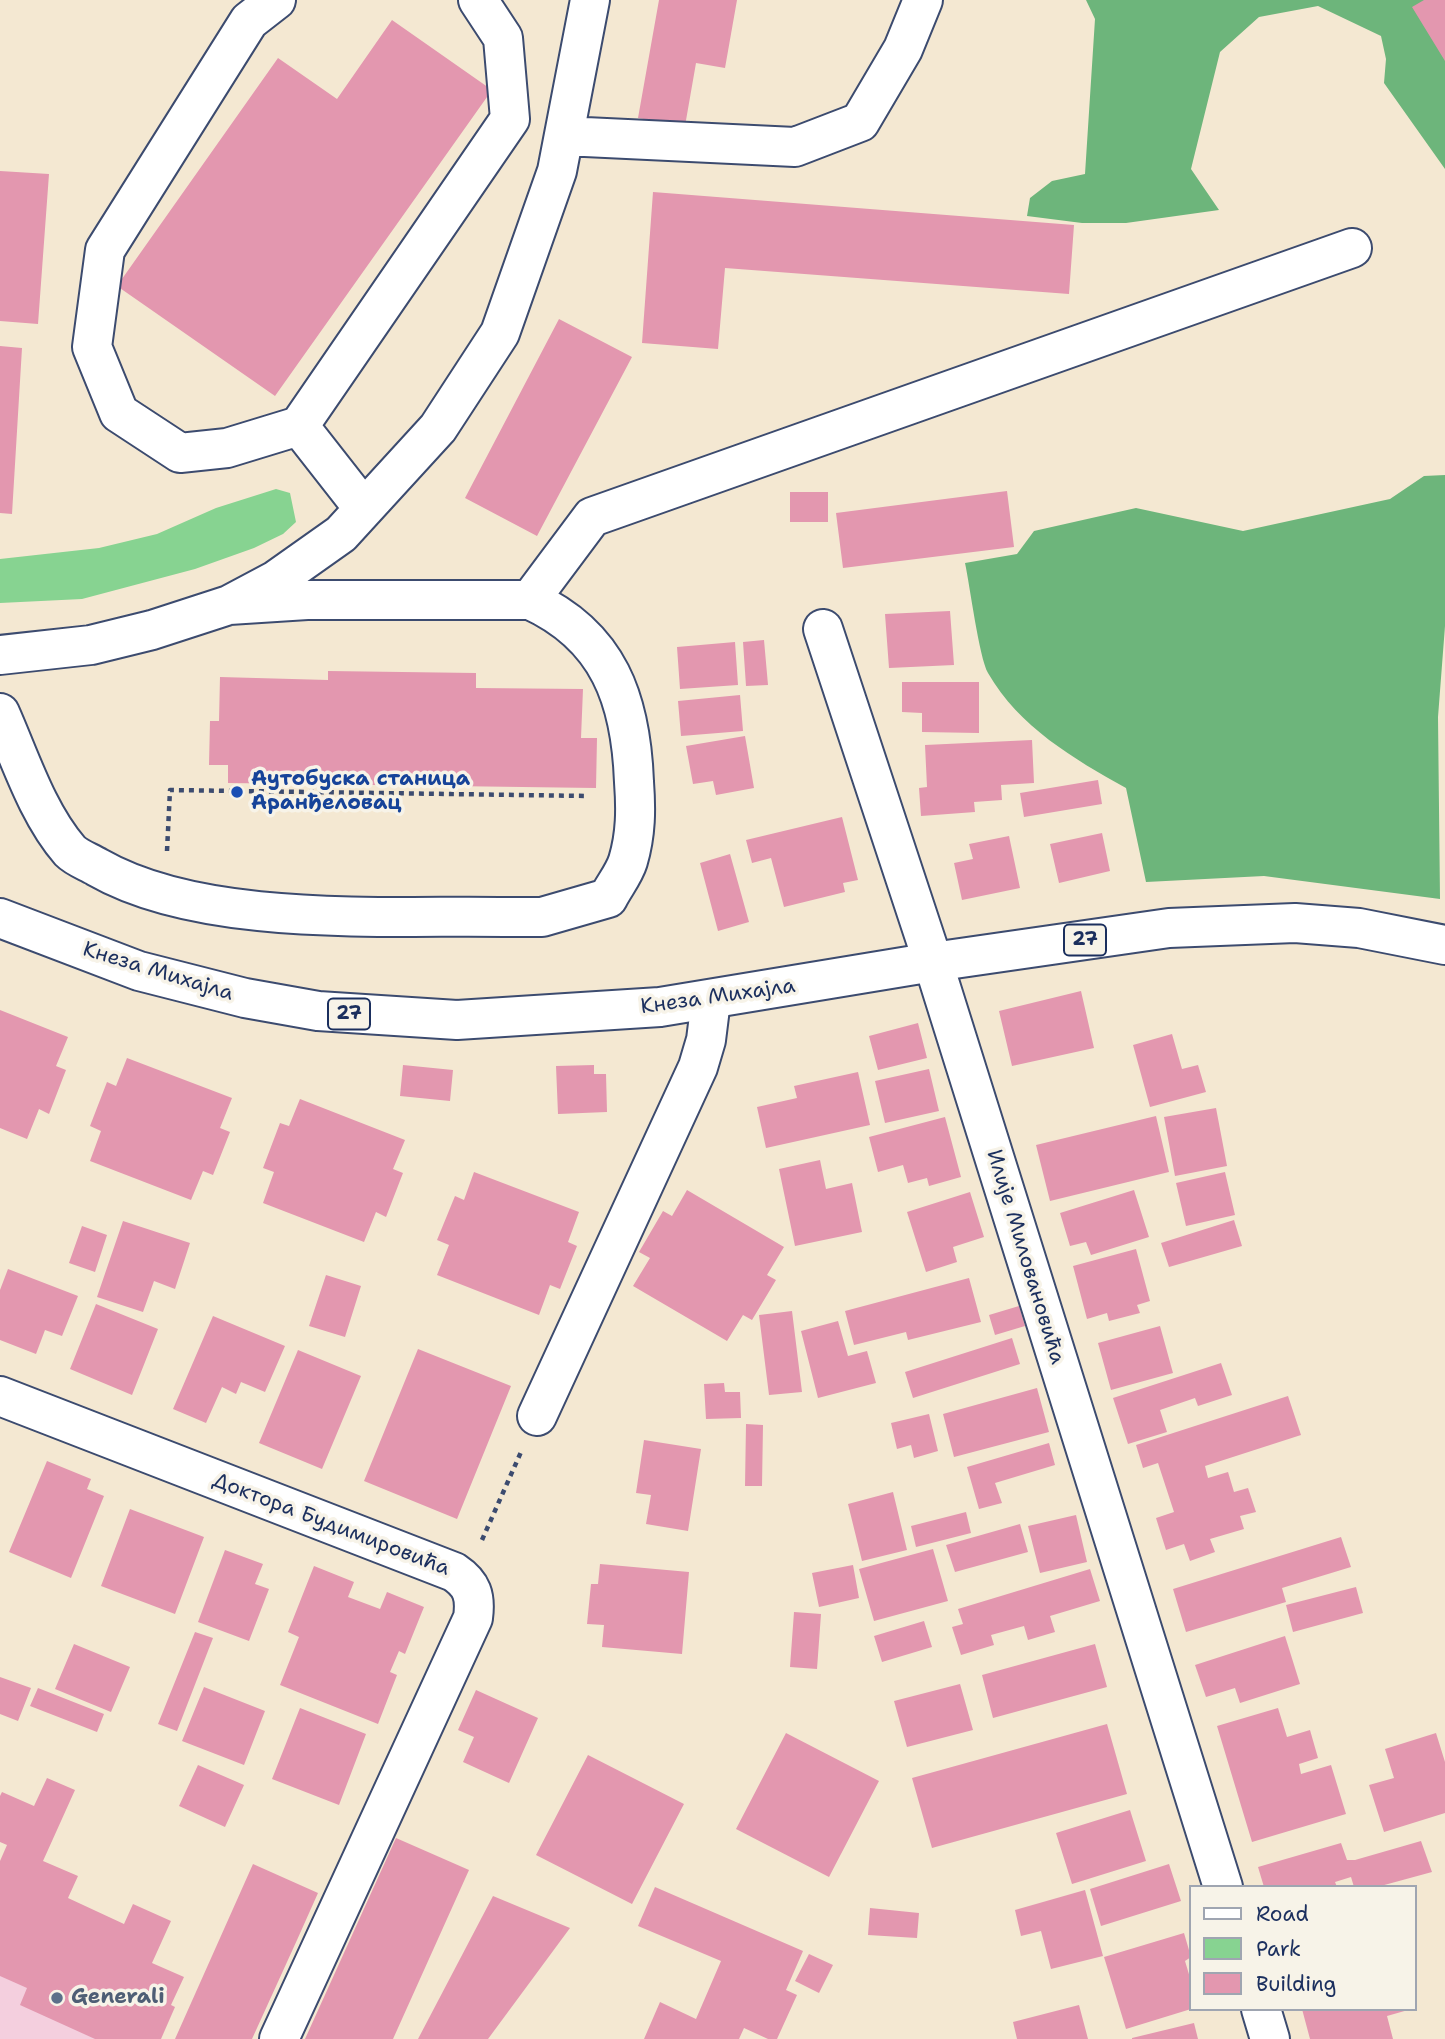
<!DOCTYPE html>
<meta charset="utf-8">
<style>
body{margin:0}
#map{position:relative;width:1445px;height:2039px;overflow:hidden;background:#f4e8d2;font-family:"Shantell Sans",sans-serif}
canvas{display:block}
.legend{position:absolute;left:1189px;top:1885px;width:228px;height:126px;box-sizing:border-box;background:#f7f3e8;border:2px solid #9fa5b1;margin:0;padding:9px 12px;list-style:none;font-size:21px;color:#1b2f5e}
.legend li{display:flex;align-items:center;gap:14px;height:35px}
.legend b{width:35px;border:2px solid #9fa5b1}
</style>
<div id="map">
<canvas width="1445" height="2039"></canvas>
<ul class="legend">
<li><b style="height:9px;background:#fff"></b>Road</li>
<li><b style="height:19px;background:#87d391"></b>Park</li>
<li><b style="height:19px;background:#e397af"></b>Building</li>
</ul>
</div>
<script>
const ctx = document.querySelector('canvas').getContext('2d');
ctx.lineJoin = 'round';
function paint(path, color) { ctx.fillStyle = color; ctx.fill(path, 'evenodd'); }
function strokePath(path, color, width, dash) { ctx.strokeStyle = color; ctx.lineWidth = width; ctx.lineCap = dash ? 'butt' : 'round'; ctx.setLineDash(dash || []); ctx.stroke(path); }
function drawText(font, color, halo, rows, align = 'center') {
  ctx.font = font + ' "Shantell Sans",sans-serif'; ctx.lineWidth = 7; ctx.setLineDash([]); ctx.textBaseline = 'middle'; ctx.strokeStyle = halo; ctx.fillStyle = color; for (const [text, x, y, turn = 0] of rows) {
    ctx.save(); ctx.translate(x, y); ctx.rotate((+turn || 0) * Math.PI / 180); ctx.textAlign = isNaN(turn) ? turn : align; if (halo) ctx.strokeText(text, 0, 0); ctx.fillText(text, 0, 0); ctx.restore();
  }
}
paint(new Path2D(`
 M0 1973 33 1988 100 2039H0Z`), '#f4cfde');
paint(new Path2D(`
 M276 489 290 493 296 522 283 534 254 548 195 569 82 599 0 603V559L99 548 157 534 216 508Z`), '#87d391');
paint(new Path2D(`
 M1086 0H1445V169L1384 83 1386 59 1381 36 1318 6 1259 17 1220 52 1191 169 1219 210 1126 223H1082L1027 216 1030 198 1052 181 1085 174 1095 19Z
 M1445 475V626L1438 717 1440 899 1264 876 1146 882 1126 788C1074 759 1019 727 988 673 979 657 970 586 965 563L1017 554 1034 531 1136 508 1243 531 1390 499 1424 476Z`), '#6db57b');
paint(new Path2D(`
 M659 0H737L725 68 696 63 685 126 638 118Z
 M1424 0H1445V61L1412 7Z
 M392 20 492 90 275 396 117 286 278 58 337 99Z
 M0 171 49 174 38 324 0 321Z
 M653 192 1074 225 1069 294 725 268 718 349 642 343Z
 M559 319 632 357 537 536 465 498Z
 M0 346 22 348 12 514 0 513Z
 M1007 491 1014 547 843 568 836 513Z
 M790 492H828V522H790Z
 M950 611 954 665 889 668 885 614Z
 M764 640 768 685 746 686 743 642Z
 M735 642 738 685 680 689 677 647Z
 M328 671 476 673V688L583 689 581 738H597L596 788 228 783V765H209L210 721H219L220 677 328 680Z
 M902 682H979V733L922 732V713L902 712Z
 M740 695 743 731 681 736 678 701Z
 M745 736 754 788 716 795 713 781 693 784 686 746Z
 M1032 740 1034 783 1001 785 1002 800 974 802 975 812 921 816 919 788 927 787 925 745Z
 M1098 780 1102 804 1024 817 1020 793Z
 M842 817 858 880 843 883 845 892 784 907 771 858 752 863 746 840Z
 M1102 833 1110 871 1059 883 1050 844Z
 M1009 836 1020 888 962 900 954 863 973 859 969 844Z
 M730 854 749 922 718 931 700 863Z
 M1081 991 1094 1048 1012 1066 999 1011Z
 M0 1010 68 1037 56 1066 66 1070 49 1114 39 1109 27 1139 0 1128Z
 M918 1023 927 1058 878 1070 869 1036Z
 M1172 1034 1182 1069 1198 1065 1206 1092 1150 1107 1133 1045Z
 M127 1058 232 1098 220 1128 230 1132 213 1175 203 1171 191 1200 90 1161 101 1131 90 1126 107 1082 116 1086Z
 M403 1065 453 1070 450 1101 400 1096Z
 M594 1065V1074H606L607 1112 558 1114 556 1066Z
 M929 1069 939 1111 885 1123 875 1081Z
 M858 1072 870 1125 766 1148 757 1107 797 1098 794 1086Z
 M300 1099 405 1140 393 1169 403 1173 386 1217 376 1212 364 1242 263 1203 274 1172 263 1168 280 1123 289 1126Z
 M1216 1108 1227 1166 1175 1176 1164 1117Z
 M1156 1116 1169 1172 1050 1201 1036 1145Z
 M945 1117 961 1177 929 1186 927 1178 908 1183 903 1165 878 1172 869 1137Z
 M820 1160 826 1189 852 1183 862 1232 795 1246 779 1169Z
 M474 1172 579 1212 568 1242 577 1246 560 1289 550 1285 539 1315 437 1275 449 1245 437 1240 455 1196 464 1200Z
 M1225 1172 1235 1215 1186 1226 1176 1183Z
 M687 1190 784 1247 767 1275 776 1280 752 1320 743 1315 727 1341 633 1286 650 1258 639 1252 663 1211 672 1216Z
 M1134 1190 1149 1237 1091 1255 1086 1242 1070 1246 1060 1213Z
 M970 1192 984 1237 953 1247 957 1262 926 1272 907 1212Z
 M1234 1220 1242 1246 1169 1267 1161 1243Z
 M123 1221 190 1243 175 1289 154 1281 143 1312 97 1297Z
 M82 1226 107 1235 95 1272 69 1263Z
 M1136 1249 1150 1301 1137 1305 1140 1313 1109 1321 1107 1313 1087 1319 1073 1266Z
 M8 1269 78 1296 62 1336 45 1330 36 1354 0 1340V1290Z
 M326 1275 361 1286 345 1337 309 1326Z
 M969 1278 981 1322 908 1340 906 1332 854 1345 845 1311Z
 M96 1304 158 1329 132 1395 70 1369Z
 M1019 1306 1025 1326 995 1335 989 1315Z
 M792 1311 802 1392 769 1395 759 1315Z
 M213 1316 285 1346 265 1392 241 1382 236 1394 222 1387 206 1423 173 1409Z
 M838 1321 848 1356 867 1351 876 1383 818 1398 801 1331Z
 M1160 1326 1173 1373 1111 1390 1098 1343Z
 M1012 1338 1020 1364 913 1398 905 1372Z
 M418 1349 511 1386 457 1519 364 1481Z
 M298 1350 361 1376 322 1469 259 1443Z
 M1221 1363 1232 1395 1198 1406 1195 1398 1160 1410 1167 1432 1128 1444 1113 1398Z
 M724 1383 725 1392H740L741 1418 706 1419 704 1384Z
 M1037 1388 1049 1432 954 1457 943 1414Z
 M1288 1396 1301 1435 1205 1466 1208 1478 1228 1472 1234 1492 1248 1488 1256 1512 1240 1516 1244 1529 1210 1539 1215 1552 1190 1561 1184 1544 1166 1550 1156 1518 1174 1512 1158 1463 1143 1468 1136 1445Z
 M929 1414 938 1451 914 1458 911 1445 897 1449 891 1423Z
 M746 1424 763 1425 762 1486H745Z
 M644 1440 701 1449 688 1531 646 1524 651 1495 636 1493Z
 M1049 1443 1055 1465 995 1483 1002 1503 979 1509 967 1467Z
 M47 1461 91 1479 87 1489 104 1496 71 1578 9 1552Z
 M893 1492 907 1550 862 1561 848 1504Z
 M130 1509 204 1537 175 1614 101 1586Z
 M966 1512 971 1533 916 1547 911 1526Z
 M1076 1515 1087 1562 1040 1573 1028 1526Z
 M1020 1524 1028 1552 955 1572 946 1545Z
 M1341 1537 1351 1567 1282 1588 1286 1602 1186 1632 1173 1589Z
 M933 1549 948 1601 874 1621 859 1569Z
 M225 1550 263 1564 255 1584 269 1589 249 1641 198 1622Z
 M600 1564 689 1572 682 1654 602 1647 604 1625 587 1624 591 1584H598Z
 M853 1565 859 1598 819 1607 812 1573Z
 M314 1566 354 1582 348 1597 380 1609 387 1592 424 1607 405 1654 399 1651 390 1672 397 1675 378 1724 280 1685 299 1637 288 1632Z
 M1090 1569 1100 1601 1050 1616 1055 1632 1028 1640 1024 1626 991 1635 994 1645 961 1655 952 1627 963 1624 958 1609Z
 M1356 1587 1363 1613 1293 1632 1286 1605Z
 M794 1612 821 1614 817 1669 790 1667Z
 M924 1621 932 1647 882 1662 874 1636Z
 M195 1632 213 1638 177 1731 158 1724Z
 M1285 1636 1300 1684 1240 1703 1235 1688 1206 1697 1195 1665Z
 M74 1644 130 1667 111 1712 55 1689Z
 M1095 1644 1107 1687 993 1718 982 1675Z
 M0 1677 31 1688 18 1721 0 1714Z
 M960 1684 973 1730 907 1747 894 1701Z
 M204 1687 265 1711 244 1765 182 1741Z
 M38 1688 104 1714 97 1732 30 1706Z
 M476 1690 538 1718 509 1783 463 1762 474 1737 458 1730Z
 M300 1708 366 1734 339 1805 272 1779Z
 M1278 1708 1287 1737 1310 1730 1318 1758 1299 1764 1301 1774 1331 1765 1346 1814 1252 1842 1217 1726Z
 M1107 1724 1127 1794 932 1848 912 1778Z
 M786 1733 879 1781 829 1877 736 1829Z
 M1436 1733 1445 1762V1813L1384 1832 1369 1785 1394 1778 1385 1749Z
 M588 1755 684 1804 632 1904 536 1855Z
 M198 1765 244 1785 225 1827 179 1806Z
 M47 1778 75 1790 43 1861 78 1876 68 1898 124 1924 133 1904 171 1921 152 1963 184 1977 171 2005 175 2007 161 2039H95L20 2005 27 1988 0 1976V1861L7 1845 0 1842V1796L2 1792 34 1806Z
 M1130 1810 1146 1861 1072 1884 1056 1833Z
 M396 1838 469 1870 393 2039H305Z
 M1421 1841 1432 1872 1377 1887H1354L1351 1877 1335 1882 1337 1887H1264L1258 1867 1341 1843 1347 1860H1355Z
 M253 1864 318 1893 297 1940 252 2039H175Z
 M1169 1864 1181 1901 1101 1926 1090 1889Z
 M655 1887 803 1951 786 1990 797 1995 777 2039H768L744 2028 739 2039H644L660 2002 696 2019 721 1961 638 1926Z
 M1085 1890 1103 1956 1051 1969 1041 1931 1021 1936 1015 1910Z
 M493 1896 570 1928 488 2039H418Z
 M870 1908 919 1913 917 1938 868 1935Z
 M1184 1933 1191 1957 1185 1961 1191 1981V2009L1126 2029 1104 1957Z
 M809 1954 833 1965 819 1993 795 1981Z
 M1079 2005 1088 2039H1017L1013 2022Z
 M1302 2009H1408V2010L1387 2016 1393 2039H1310Z
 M1194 2023 1198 2039H1132V2038Z`), '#e397af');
const minor = new Path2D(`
 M276 0 249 21 105 250 92 347 119 413 180 453 227 448 299 426 510 119 503 38 478 0
 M564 136 795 147 860 122 903 49 923 0
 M299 426 364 509
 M530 600 592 517 1352 248
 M823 629 933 962 1223 1887
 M0 655 91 645 152 630 229 605 276 580 341 534 438 428 500 333 557 171 590 0
 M0 713C20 758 37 813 70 851 77 858 89 862 97 867 203 928 385 915 506 917H542L608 898C614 886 624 874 628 861 636 834 636 809 634 782 631 700 609 636 530 600H307L229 605
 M0 1396 454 1572C472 1584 476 1596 473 1618L279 2039
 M537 1416 698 1067 706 1040 711 1000
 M1261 2009 1270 2039`);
const major = new Path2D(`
 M0 918 139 971 245 998 318 1011 457 1020 660 1007 933 962 1169 928 1295 923 1359 928 1445 945`);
strokePath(minor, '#3c4b6f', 42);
strokePath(major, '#3c4b6f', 42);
strokePath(new Path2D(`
 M167 851 170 790 588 796
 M482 1540 521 1452`), '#3c4b6f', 4.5, [5, 5]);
strokePath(minor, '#fff', 38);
strokePath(major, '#fff', 38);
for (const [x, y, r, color] of [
 [237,792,7,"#1a4fb4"],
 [57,1998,7,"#5c6f8a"]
]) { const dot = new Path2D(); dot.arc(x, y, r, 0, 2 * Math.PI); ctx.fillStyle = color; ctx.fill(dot); strokePath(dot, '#f7f3e8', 2.5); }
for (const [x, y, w] of [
 [1085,940,42],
 [349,1014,42]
]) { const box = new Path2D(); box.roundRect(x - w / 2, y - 15.5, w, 31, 5); ctx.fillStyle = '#f7f3e8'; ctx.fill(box); strokePath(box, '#1b2f5e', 2); }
drawText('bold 19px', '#1b2f5e', null, [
 ["27",1085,940],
 ["27",349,1014]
]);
drawText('bold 21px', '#164399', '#f7f3e8', [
 ["Аутобуска станица",251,780],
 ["Аранђеловац",251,804]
], 'left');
drawText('21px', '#1b2f5e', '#f7f3e8', [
 ["Кнеза Михајла",158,972,17],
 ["Кнеза Михајла",718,997,-8],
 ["Илије Миловановића",1025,1257,73],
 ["Доктора Будимировића",331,1525,21]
]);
drawText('bold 21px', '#4e5e75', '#f7f3e8', [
 ["Generali",71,1998]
], 'left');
</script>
